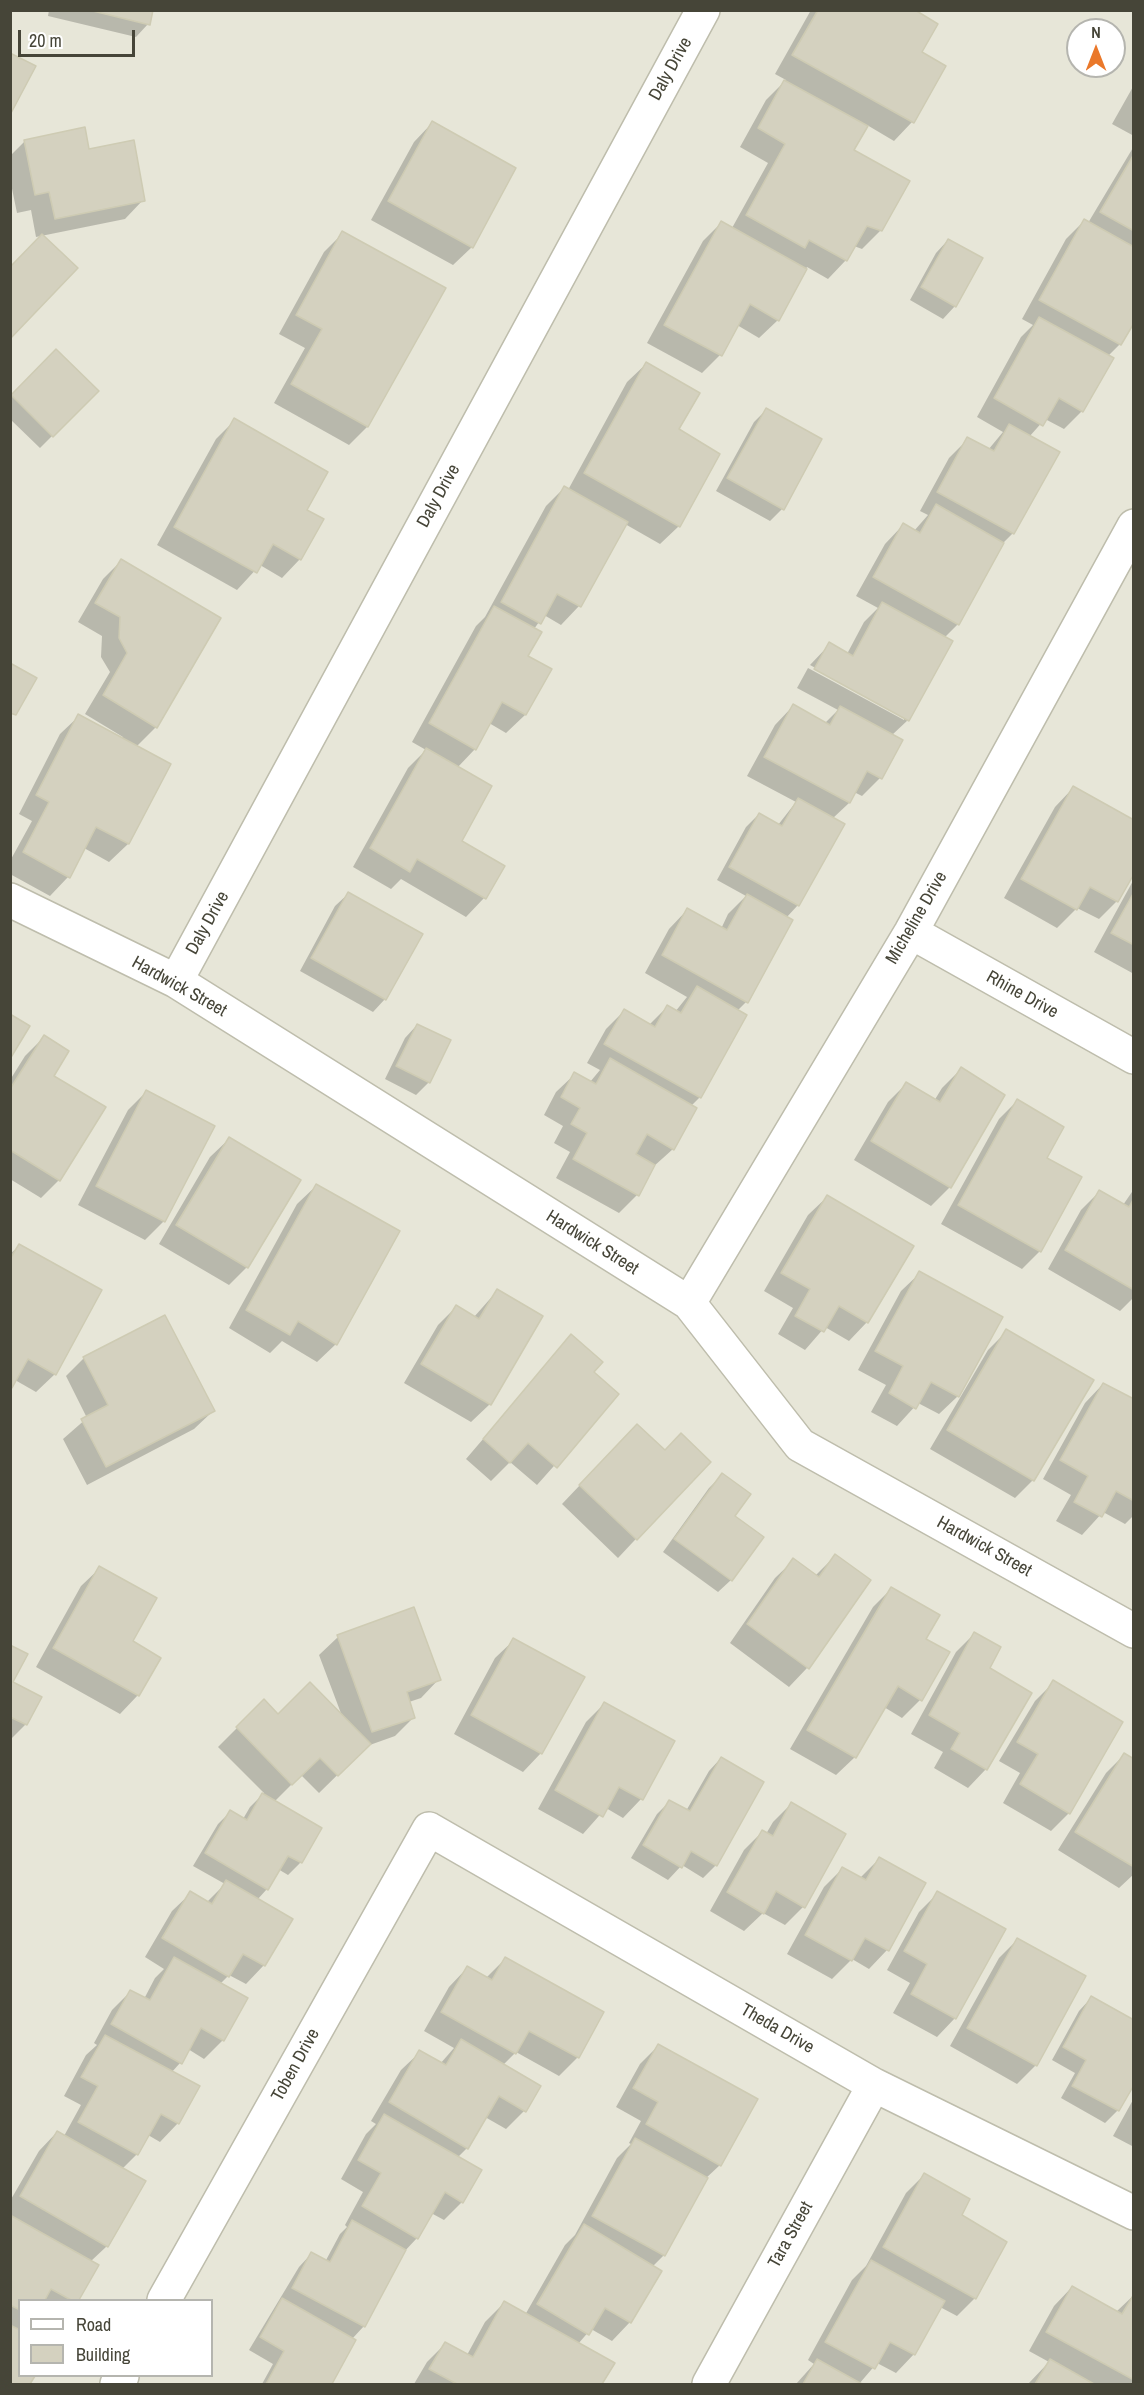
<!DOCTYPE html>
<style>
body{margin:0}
#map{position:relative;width:1144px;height:2395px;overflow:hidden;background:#f3f3e9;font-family:"Archivo Narrow",sans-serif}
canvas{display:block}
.frame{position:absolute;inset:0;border:12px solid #464538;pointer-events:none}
.legend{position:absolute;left:18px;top:2299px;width:195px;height:78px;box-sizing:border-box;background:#fff;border:2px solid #b5b5af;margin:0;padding:8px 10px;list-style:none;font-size:18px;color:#464538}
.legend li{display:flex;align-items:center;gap:12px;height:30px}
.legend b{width:30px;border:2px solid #b5b5af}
.north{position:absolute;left:1066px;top:18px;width:60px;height:60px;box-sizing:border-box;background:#fff;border:2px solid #b5b5af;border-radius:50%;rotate:0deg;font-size:16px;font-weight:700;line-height:24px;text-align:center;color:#464538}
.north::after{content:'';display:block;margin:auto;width:21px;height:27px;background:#ea782a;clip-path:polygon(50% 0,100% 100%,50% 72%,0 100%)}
.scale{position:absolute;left:18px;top:30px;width:117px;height:27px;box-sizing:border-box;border:3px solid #464538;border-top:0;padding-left:8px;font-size:18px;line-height:21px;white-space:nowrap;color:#464538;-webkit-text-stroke:4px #fff;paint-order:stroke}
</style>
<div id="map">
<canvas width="1144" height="2395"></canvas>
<div class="frame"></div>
<ul class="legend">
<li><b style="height:8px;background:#fff"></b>Road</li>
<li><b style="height:16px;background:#d4d1bf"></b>Building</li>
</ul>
<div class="north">N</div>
<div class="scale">20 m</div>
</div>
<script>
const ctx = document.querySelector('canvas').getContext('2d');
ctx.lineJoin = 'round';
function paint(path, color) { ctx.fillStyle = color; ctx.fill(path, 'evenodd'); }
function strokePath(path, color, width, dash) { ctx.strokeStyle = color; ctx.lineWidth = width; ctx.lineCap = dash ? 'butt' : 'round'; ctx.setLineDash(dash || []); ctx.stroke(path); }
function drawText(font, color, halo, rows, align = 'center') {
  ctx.font = font + ' "Archivo Narrow",sans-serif'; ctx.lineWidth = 5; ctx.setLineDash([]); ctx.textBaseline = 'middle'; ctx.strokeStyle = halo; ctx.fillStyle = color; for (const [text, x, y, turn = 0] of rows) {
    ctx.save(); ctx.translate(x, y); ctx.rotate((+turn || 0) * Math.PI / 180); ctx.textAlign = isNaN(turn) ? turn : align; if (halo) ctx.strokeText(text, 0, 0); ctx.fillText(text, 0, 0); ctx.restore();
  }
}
paint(new Path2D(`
 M11 11H1133V2384H11ZM1078 30H1114V66H1078ZM20 2300H212V2376H20Z`), '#e7e6d8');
paint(new Path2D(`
 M49 10H152L148 24 136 37 48 16Z
 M811 10H911L920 53 944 66 912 122 894 141 867 125 852 151 881 230 862 249 854 246 846 260 828 279 807 267 778 320 759 338 737 325 720 355 702 373 647 343 703 241 721 223 732 228 768 163 740 147 766 100 786 80 775 74Z
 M1134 85V136L1112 124Z
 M432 123 472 247 453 265 371 220 414 142Z
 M25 141 88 150 143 200 125 219 36 237 31 210 17 213 10 179V156Z
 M1134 146V320L1120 344 1108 356 1082 411 1064 429 1045 419 1029 437 1013 533 1000 546 958 624 944 638 908 720 892 735 880 778 862 796 854 792 849 803 832 819 798 905 786 918 746 1002 737 1011 700 1097 691 1106 673 1149 653 1167 637 1195 619 1213 556 1178 570 1152 554 1143 563 1126 544 1115 556 1092 575 1074 590 1082 600 1070 587 1063 606 1029 624 1011 649 1025 667 1007 675 1012 687 997 645 973 669 929 687 910 721 929 728 914 746 896 717 880 746 827 759 814 778 825 796 802 747 776 775 725 793 706 824 724 838 710 797 688 808 668 904 720V716L810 665 830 644 847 654 864 622 878 608 856 596 885 544 903 525 914 531 928 515 920 511 949 458 968 439 988 450 1003 432 977 417 1021 337 1033 325 1022 319 1066 239 1084 221 1088 223Z
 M343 233 443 289 367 427 349 445 274 403 305 348 279 334 324 252Z
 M948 240 955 306 943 319 910 300 936 253Z
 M56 351 97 391 40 448 10 419V397Z
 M646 364 677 430 679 526 660 544 625 524 579 606 561 625 544 615 534 629 526 656 550 669 525 715 506 733 489 723 475 749 457 768 460 841 503 866 484 898 466 917 401 879 391 889 353 867 408 768 426 750 412 742 476 626 485 617 546 506 564 488 568 490 627 382Z
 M766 410 782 509 770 521 716 491 754 422Z
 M235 420 305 510 322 520 300 559 282 578 260 565 237 590 157 545 216 439Z
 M121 561 156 727 136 747 169 764 128 844 109 862 84 848 68 877 50 896 10 874V861L32 821 19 814 60 734 79 716 122 739 123 737 85 714 110 672 101 657 102 636 78 622 103 579Z
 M1073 788 1117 901 1099 919 1077 908 1057 928 1004 898 1055 807Z
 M1134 879V974L1094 952Z
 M348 894 385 999 373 1012 300 971 335 906Z
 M417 1025 429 1082 416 1095 385 1079 405 1038Z
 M44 1037 52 1076 59 1180 41 1198 10 1179V1080L25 1056Z
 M961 1069 1003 1096 949 1188 931 1206 854 1160 888 1102 906 1084 934 1101 942 1088Z
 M146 1092 213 1127 164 1221 145 1240 78 1205 128 1110Z
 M1017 1101 1045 1158 1040 1251 1022 1269 941 1224 999 1119Z
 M229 1139 247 1267 229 1285 159 1244 210 1157Z
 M316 1186 336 1344 317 1362 282 1341 270 1353 229 1328 297 1204Z
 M1134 1189V1297L1120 1311 1048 1269 1081 1210 1099 1192 1123 1205Z
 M827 1197 867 1322 849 1341 825 1327 805 1350 778 1334 793 1308 764 1291 808 1215Z
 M19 1246 55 1374 36 1392 15 1380 10 1388V1254Z
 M920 1273 958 1396 939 1414 918 1403 897 1426 871 1412 886 1385 858 1370 901 1291Z
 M497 1291 490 1404 471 1422 404 1383 438 1325 456 1307 474 1317Z
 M1007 1331 1033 1480 1015 1498 930 1449 988 1350Z
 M571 1336 592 1372 617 1395 537 1485 510 1462 491 1481 466 1459Z
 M84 1358 213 1411 194 1429 87 1485 63 1439 87 1418 66 1376Z
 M1103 1384 1134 1401V1515L1125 1524 1103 1512 1082 1535 1056 1521 1071 1495 1043 1479 1085 1403Z
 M619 1444 708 1462 618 1558 562 1504Z
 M722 1475 733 1517 731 1580 718 1592 663 1552 709 1488Z
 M835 1556 869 1580 807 1668 789 1687 730 1643 775 1578 794 1560 815 1576Z
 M100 1568 131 1642 138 1695 120 1714 36 1667 81 1586Z
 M892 1588 920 1700 902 1718 884 1707 855 1757 836 1775 790 1749 873 1607Z
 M975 1633 987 1669 986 1769 968 1788 934 1768 943 1752 911 1734 956 1652Z
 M338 1637 439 1679 421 1698 409 1702 414 1717 395 1736 367 1746 319 1793 301 1775 274 1802 320 1829 300 1863 288 1875 278 1869 267 1889 257 1900 291 1919 264 1965 246 1984 229 1975 220 1984 246 1999 223 2040 204 2059 188 2049 180 2063 171 2073 178 2123 160 2142 148 2135 137 2154 122 2169 107 2246 90 2262 97 2266 77 2300H20V2376H34L29 2384H10V2201L39 2151 57 2132 64 2136 81 2105 64 2096 86 2055 97 2045 94 2043 112 2010 130 1992 144 1999 155 1978 164 1969 145 1957 172 1911 191 1893 207 1902 225 1884 193 1866 218 1824 230 1812 243 1819 250 1807 264 1793 218 1747 264 1701 278 1716H342L319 1655Z
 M514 1640 541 1753 523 1772 454 1734 495 1658Z
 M10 1647 11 1683 40 1698 26 1724 10 1740Z
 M1054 1682 1069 1813 1051 1831 1003 1803 1020 1773 999 1761 1035 1701Z
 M604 1704 673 1742 641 1799 623 1818 606 1808 583 1834 538 1809 586 1722Z
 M1124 1755 1134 1760V1874L1119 1888 1058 1850 1106 1773Z
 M721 1758 716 1865 703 1878 682 1865 668 1880 631 1858 657 1814 670 1801 686 1811 709 1771Z
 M791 1804 803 1907 785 1925 763 1913 744 1931 710 1911 744 1850 762 1832 766 1834 773 1822Z
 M879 1859 924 1884 887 1950 869 1969 852 1959 832 1979 787 1954 824 1887 842 1869 860 1878Z
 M938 1893 955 2018 937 2037 893 2013 910 1983 887 1970 919 1912Z
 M1017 1940 1036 2065 1017 2084 950 2046 999 1958Z
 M505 1959 602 2013 578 2057 559 2076 516 2052 503 2065 524 2111 506 2129 485 2117 467 2148 457 2158 462 2202 444 2220 431 2213 417 2238 403 2253 364 2326 352 2339 354 2340 330 2384H262L273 2364 249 2350 299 2267 311 2254 325 2262 340 2234 347 2227 345 2225 363 2192 341 2179 366 2134 376 2124 371 2121 401 2070 420 2052 440 2064 454 2048 424 2031 449 1987 467 1968 486 1978Z
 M1091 1998 1118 2110 1105 2123 1061 2098 1075 2073 1052 2060 1079 2011Z
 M658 2046 720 2165 705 2179 664 2255 652 2267 660 2271 630 2322 612 2341 591 2329 578 2344 613 2363 601 2384H414L427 2362 445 2344 467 2355 485 2322 504 2303 525 2315 565 2245 575 2235 617 2158 631 2144 629 2143 641 2121 616 2107 640 2064Z
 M1134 2098V2147L1113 2136Z
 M924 2175 960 2216 975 2298 957 2316 940 2307 914 2354 896 2373 877 2363 859 2384H796L814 2364 808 2360 852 2280 866 2266 906 2193Z
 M1072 2287 1116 2312 1134 2295V2384H1028L1049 2362 1029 2351 1054 2306Z`), '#0003');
const building = new Path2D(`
 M89 10H153L150 25Z
 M818 10H915L938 24 922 52 946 66 914 123 792 55Z
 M10 53 36 66 10 115Z
 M784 80 868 126 854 150 910 181 882 231 867 226 847 261 809 240 805 248 746 215 785 144 758 128Z
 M432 121 516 168 473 248 388 201Z
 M85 127 89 149 134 140 145 201 55 219 49 192 35 195 24 140Z
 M1134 154V231L1100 212Z
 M1084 219 1134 247V323L1121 345 1039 300Z
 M721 221 807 269 779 321 750 304 722 356 664 325Z
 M342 231 446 288 368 427 291 384 322 329 296 315Z
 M42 234 78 268 10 339V267Z
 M948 239 983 258 956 307 921 287Z
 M1039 317 1114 358 1083 412 1059 398 1043 426 994 398Z
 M56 349 99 391 53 437 11 395Z
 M646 362 700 393 679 429 720 454 680 527 584 473Z
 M766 408 822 439 784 510 727 478Z
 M234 418 328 472 307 510 324 519 301 560 273 544 257 573 174 527Z
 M1009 424 1060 452 1014 534 937 492 967 437 994 451Z
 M564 486 628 522 581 607 557 594 541 624 501 602Z
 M936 504 1004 543 959 625 873 577 903 523 920 533Z
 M121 559 221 618 157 728 103 695 127 653 119 638 120 617 95 603Z
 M882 602 953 641 909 721 814 669 829 642 853 656Z
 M494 606 542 632 528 656 552 669 526 715 502 702 476 750 429 723Z
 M10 663 37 678 16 715 10 713Z
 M793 704 830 725 840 706 903 740 882 779 867 771 850 803 764 757Z
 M78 714 171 764 129 844 96 827 70 878 23 852 49 802 36 795Z
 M426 748 492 786 462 841 505 866 486 899 417 859 410 872 370 848Z
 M1073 786 1134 820V874L1118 902 1090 887 1077 910 1021 879Z
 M798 798 845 824 799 906 729 867 759 813 782 826Z
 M348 892 423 934 386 1000 311 958Z
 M1134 892V945L1111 933Z
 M747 894 793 920 748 1003 662 955 687 908 727 930Z
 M697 986 747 1015 701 1098 604 1044 624 1009 655 1027 667 1005 681 1013Z
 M10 1014 30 1026 10 1059Z
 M417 1024 451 1040 430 1083 396 1066Z
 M44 1035 69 1051 54 1076 106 1107 60 1181 10 1150V1089Z
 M610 1058 697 1108 674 1150 647 1134 636 1154 655 1165 639 1196 573 1159 587 1133 571 1124 580 1108 561 1097 574 1072 596 1084Z
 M961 1067 1005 1095 951 1188 871 1141 906 1082 940 1102Z
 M146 1090 215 1126 165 1222 96 1186Z
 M1017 1099 1064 1127 1047 1158 1082 1177 1041 1252 958 1205Z
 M229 1137 301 1180 248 1268 176 1225Z
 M316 1184 400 1231 337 1345 298 1321 290 1335 246 1310Z
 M1099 1190 1129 1207 1134 1198V1290L1065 1250Z
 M827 1195 914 1246 868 1323 839 1306 824 1332 795 1316 810 1289 781 1273Z
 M19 1244 102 1290 56 1375 28 1359 12 1388 10 1259Z
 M919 1271 1003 1317 959 1397 931 1382 916 1409 889 1393 903 1366 875 1351Z
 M497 1289 543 1316 491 1405 421 1364 456 1305 479 1319Z
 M165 1315 215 1411 106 1467 81 1419 108 1405 83 1357Z
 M1006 1329 1094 1380 1034 1481 947 1430Z
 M571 1334 603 1362 594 1372 619 1394 557 1468 528 1443 510 1463 483 1439Z
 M1103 1383 1134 1399V1501L1116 1491 1102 1517 1074 1502 1088 1476 1060 1460Z
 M637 1424 665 1450 681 1433 711 1462 637 1540 579 1485Z
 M722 1473 751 1494 735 1516 764 1537 732 1581 674 1539Z
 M835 1554 871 1580 809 1669 747 1624 793 1558 819 1577Z
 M99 1566 157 1598 133 1641 161 1658 139 1696 53 1648Z
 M891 1587 940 1615 926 1639 950 1652 922 1701 898 1686 856 1758 807 1730Z
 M414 1607 441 1680 407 1692 415 1718 372 1732 337 1635Z
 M974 1632 1001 1647 990 1668 1032 1693 987 1770 951 1749 960 1733 929 1715Z
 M513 1638 585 1677 542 1754 471 1715Z
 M10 1645 28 1654 13 1682 42 1697 27 1725 10 1717Z
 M1053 1680 1123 1722 1070 1814 1020 1784 1038 1754 1017 1742Z
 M310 1682 371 1744 338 1776 320 1758 292 1785 236 1727 264 1699 278 1714Z
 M604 1702 675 1741 643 1800 619 1787 603 1817 555 1790Z
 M1124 1753 1134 1759V1867L1075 1832Z
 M721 1757 764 1782 717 1866 691 1851 682 1868 643 1845 669 1800 690 1811Z
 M262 1793 322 1828 302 1863 288 1856 268 1890 205 1853 230 1810 247 1820Z
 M791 1802 846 1834 805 1908 776 1891 764 1914 727 1892 762 1830 773 1836Z
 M879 1857 926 1883 889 1951 865 1938 852 1961 805 1935 842 1867 866 1880Z
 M226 1880 293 1919 265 1966 243 1954 229 1977 162 1938 190 1891 212 1904Z
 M937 1891 1006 1929 956 2019 911 1994 927 1964 904 1951Z
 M1017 1938 1086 1976 1037 2066 967 2028Z
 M174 1957 248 1998 224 2041 201 2028 182 2064 111 2024 130 1990 150 2000Z
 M505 1957 604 2012 579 2058 529 2031 516 2054 441 2012 467 1966 492 1980Z
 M1091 1996 1134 2020V2085L1119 2111 1072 2086 1086 2060 1063 2047Z
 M105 2035 200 2086 179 2124 161 2114 138 2155 78 2122 98 2086 81 2077Z
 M461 2039 541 2086 526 2112 499 2096 468 2149 389 2102 419 2050 446 2065Z
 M658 2044 758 2099 721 2166 646 2124 658 2102 633 2088Z
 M384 2114 482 2170 463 2203 445 2192 418 2239 362 2206 381 2173 358 2160Z
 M57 2131 146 2181 108 2247 20 2196Z
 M635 2138 708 2178 665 2256 592 2216Z
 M924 2173 970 2199 962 2215 1007 2242 976 2299 883 2247Z
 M10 2215 99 2265 79 2300H71L51 2289 45 2300H20V2310L10 2305Z
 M352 2220 406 2250 365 2327 292 2288 311 2252 330 2262Z
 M584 2224 662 2271 631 2323 605 2308 589 2335 537 2304Z
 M871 2260 945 2301 915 2355 890 2342 875 2369 825 2342Z
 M1072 2286 1122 2314 1134 2294V2380L1046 2332Z
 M282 2298 356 2340 332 2384H266L284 2351 260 2337Z
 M504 2301 615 2363 602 2384H457L429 2369 445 2342 473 2357Z
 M10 2325 20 2330V2376H35L30 2384H10Z
 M817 2359 862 2384H803Z
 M1050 2359 1094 2384H1035Z`);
paint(building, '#d4d1bf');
strokePath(building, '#cecbb3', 1.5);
const minor = new Path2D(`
 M10 900 176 981 689 1303 800 1445 1134 1631
 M911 932 1134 1057
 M176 981 703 10
 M689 1303 911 932 1134 526
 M164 2300 429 1829 874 2085 1134 2213
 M117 2384 122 2376
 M709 2384 874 2085`);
strokePath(minor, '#bebdac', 36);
strokePath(minor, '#fff', 33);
drawText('18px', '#464538', '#fff', [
 ["Daly Drive",671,69,-61],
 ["Daly Drive",439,496,-61],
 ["Micheline Drive",917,918,-60],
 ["Daly Drive",208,923,-61],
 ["Hardwick Street",179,987,29],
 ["Rhine Drive",1022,995,29],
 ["Hardwick Street",592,1243,32],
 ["Hardwick Street",984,1547,29],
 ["Theda Drive",777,2029,30],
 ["Toben Drive",296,2065,-61],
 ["Tara Street",791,2235,-61]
]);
</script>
